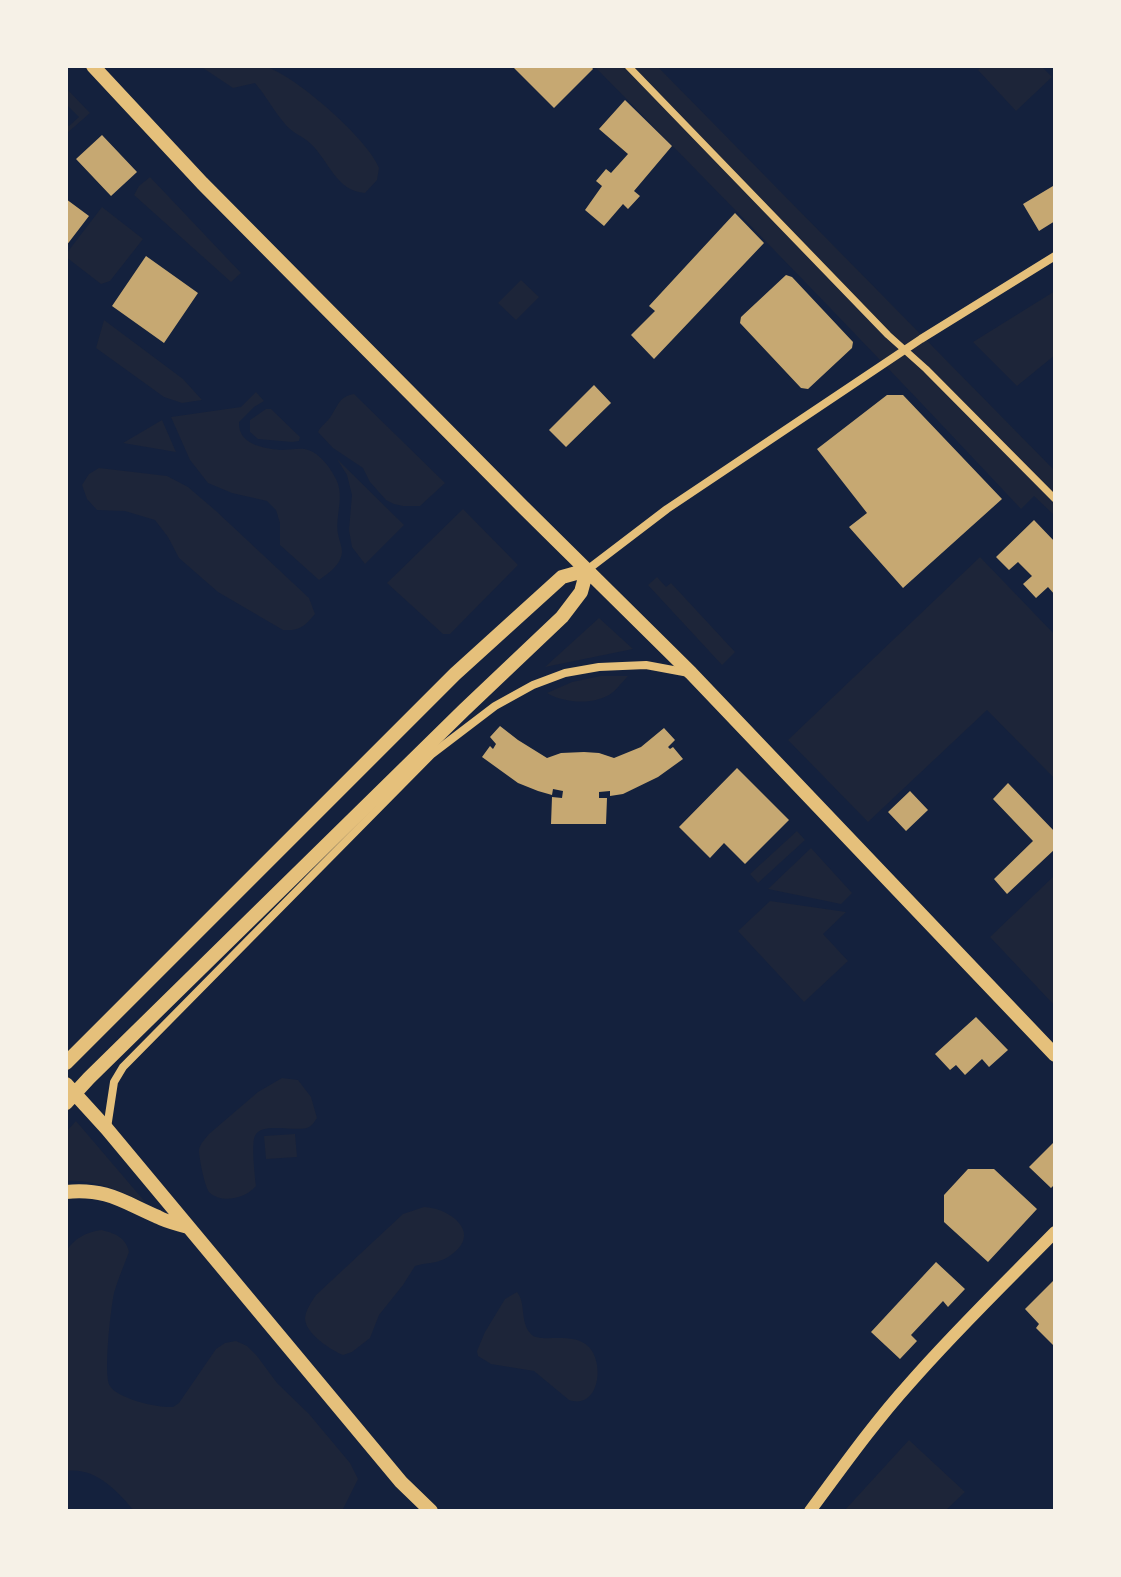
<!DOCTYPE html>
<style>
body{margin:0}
#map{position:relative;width:1121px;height:1577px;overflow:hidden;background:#14213d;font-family:Barlow,sans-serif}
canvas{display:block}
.frame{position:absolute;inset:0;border:68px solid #f6f1e7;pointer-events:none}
</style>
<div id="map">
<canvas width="1121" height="1577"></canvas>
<div class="frame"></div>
</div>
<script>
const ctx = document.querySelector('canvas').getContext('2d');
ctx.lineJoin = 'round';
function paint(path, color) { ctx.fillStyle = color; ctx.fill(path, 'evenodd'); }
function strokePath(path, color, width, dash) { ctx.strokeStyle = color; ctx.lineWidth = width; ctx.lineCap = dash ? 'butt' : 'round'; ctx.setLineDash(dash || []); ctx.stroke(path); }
paint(new Path2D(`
 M200 66C217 66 247 63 263 66 292 72 369 140 379 168L377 180 365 193C336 191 329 161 311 144 303 136 292 133 285 124 274 111 266 96 255 83L233 88Z
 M594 66H657L1055 471V516L1034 496 1021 509C881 359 738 212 594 66Z
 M982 66H1041L1052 77 1016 111 978 70Z
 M66 88 90 113 66 134V123L69 126 79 117 66 104Z
 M150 177 241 273 231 282 134 195 139 186Z
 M102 207 143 239 110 281 101 284 66 257V254Z
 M521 280 539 297 516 320 498 303Z
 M1055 291V355L1017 386 973 342Z
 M104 320 183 379 202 400 182 403 164 397 96 348Z
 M256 392 264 401 254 407 239 422C238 444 262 448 280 450 288 450 297 448 305 449 319 452 330 467 336 479 345 497 335 515 338 534 339 540 342 546 342 552 341 565 329 573 319 580L280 545V523L276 510 267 501 232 493 208 483 190 460 171 417 241 407Z
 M354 394 445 483 420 506H403L394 504 386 500 370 482 363 468 333 448 318 432C321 425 328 422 331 416 339 404 339 397 354 394Z
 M266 409H271L300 437 299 441 292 442 258 439 250 432V420Z
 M162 420 176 452 123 443Z
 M337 459 404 525 365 564 352 547 349 530 352 495 347 475Z
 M99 468 167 476 188 487 216 511 309 598 315 614C305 626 300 631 283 630L218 592 179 558 168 537 155 520 125 511 97 510 87 499 82 485 89 474Z
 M463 509 518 565 450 634H443L387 583Z
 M980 557 1055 635V779L987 710 868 822 788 740Z
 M657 577 666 587 671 583 735 652 722 665 648 585Z
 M599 618 633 649 545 667Z
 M601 676H628C622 682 616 691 609 695 591 705 564 703 547 693L572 682Z
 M797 831 805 840 758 883 750 874Z
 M811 848 852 893 841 904 768 889Z
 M1055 875V1006L990 937Z
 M770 901 846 912 823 934 848 961 804 1002 738 931Z
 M282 1078 298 1080 311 1097 317 1118C314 1122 313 1125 309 1127 298 1133 261 1121 255 1136 251 1143 255 1177 256 1186 246 1198 223 1204 210 1193 205 1189 199 1158 199 1150 200 1144 205 1139 209 1134L258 1092Z
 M76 1121 146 1203C120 1191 95 1179 66 1181V1132Z
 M295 1134 297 1157 266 1159 264 1136Z
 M424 1207C450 1208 483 1233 451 1255 439 1264 428 1262 415 1266L403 1285 379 1315 370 1338 352 1352 343 1355C331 1350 306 1334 305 1319 305 1311 312 1301 316 1295L403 1214Z
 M101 1230C114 1233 126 1237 129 1252 124 1265 118 1279 114 1293 111 1307 103 1375 110 1386 118 1399 158 1408 173 1407L179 1403 216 1349 225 1343 236 1341 247 1346 257 1356 277 1383 309 1414 350 1463 358 1479 342 1511H134C117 1490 95 1467 66 1471V1251C74 1239 86 1232 101 1230Z
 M517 1292C526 1303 520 1321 530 1333 538 1345 572 1330 589 1347 605 1364 599 1410 569 1400L534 1371 491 1364 478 1356 477 1351 485 1332 505 1299Z
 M909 1440 965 1492 945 1511H844Z`), '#1d2539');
paint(new Path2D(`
 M512 66H591L593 69 554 108Z
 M625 100 672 146 634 191 640 196 628 209 623 204 604 226 585 210 602 186 596 181 606 169 611 173 628 154 599 129Z
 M102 135 137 172 111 196 76 159Z
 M1053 186 1055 190V221L1039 231 1023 204Z
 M66 199 89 216 66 246Z
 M735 213 764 243 654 359 631 335 655 311 649 306Z
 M146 256 198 293 164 343 112 306Z
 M786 275 792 277 853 342 852 348 808 389 801 388 740 323 741 317Z
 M594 385 611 403 566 447 549 430Z
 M887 395H903L1002 499 903 588 849 527 867 513 817 449Z
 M1034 520 1055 542V595L1048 587 1036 598 1023 584 1032 576 1018 562 1009 570 996 557Z
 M500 726 518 740 547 758 561 753 584 752 599 753 614 758 641 747 664 728 675 740 668 747 670 749 673 747 683 759 658 777 623 794 610 796V791L599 792V798H607L606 824H551L552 797 562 798 563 791 553 789 552 795 538 791 518 783 482 757 490 746 493 749 496 744 490 737Z
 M737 768 789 820 745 864 724 843 710 858 679 827Z
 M1008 783 1055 832V849L1007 894 994 879 1033 841 993 799Z
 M910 791 928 810 906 831 888 812Z
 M976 1017 1008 1050 989 1067 982 1059 965 1075 956 1065 950 1070 935 1054Z
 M1055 1141V1184L1051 1188 1029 1167Z
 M968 1169H994L1037 1209 988 1262 944 1222V1195Z
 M936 1262 965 1289 948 1307 943 1301 911 1335 917 1341 900 1359 871 1332Z
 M1055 1279V1347L1036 1328 1039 1324 1025 1309Z`), '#c6a872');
strokePath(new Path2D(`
 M628 66 888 335 926 369 1055 499`), '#e5c07b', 7);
strokePath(new Path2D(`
 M587 570 667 509 921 339 1055 256
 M107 1128 114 1082 123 1067 432 754 495 706 533 685 565 673 599 667 646 665 689 673`), '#e5c07b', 8);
strokePath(new Path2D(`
 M810 1511C842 1468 873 1424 909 1384 955 1331 1006 1282 1055 1232`), '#e5c07b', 12);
strokePath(new Path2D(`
 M93 66 202 183 521 505 691 673 1055 1055
 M66 1063 455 674 562 577 587 570
 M66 1084 107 1129 401 1482 431 1511
 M66 1103 89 1078 464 710 562 617 581 592 587 570
 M66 1192C107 1188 123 1202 158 1217 167 1222 178 1224 188 1227`), '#e5c07b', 14);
</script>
